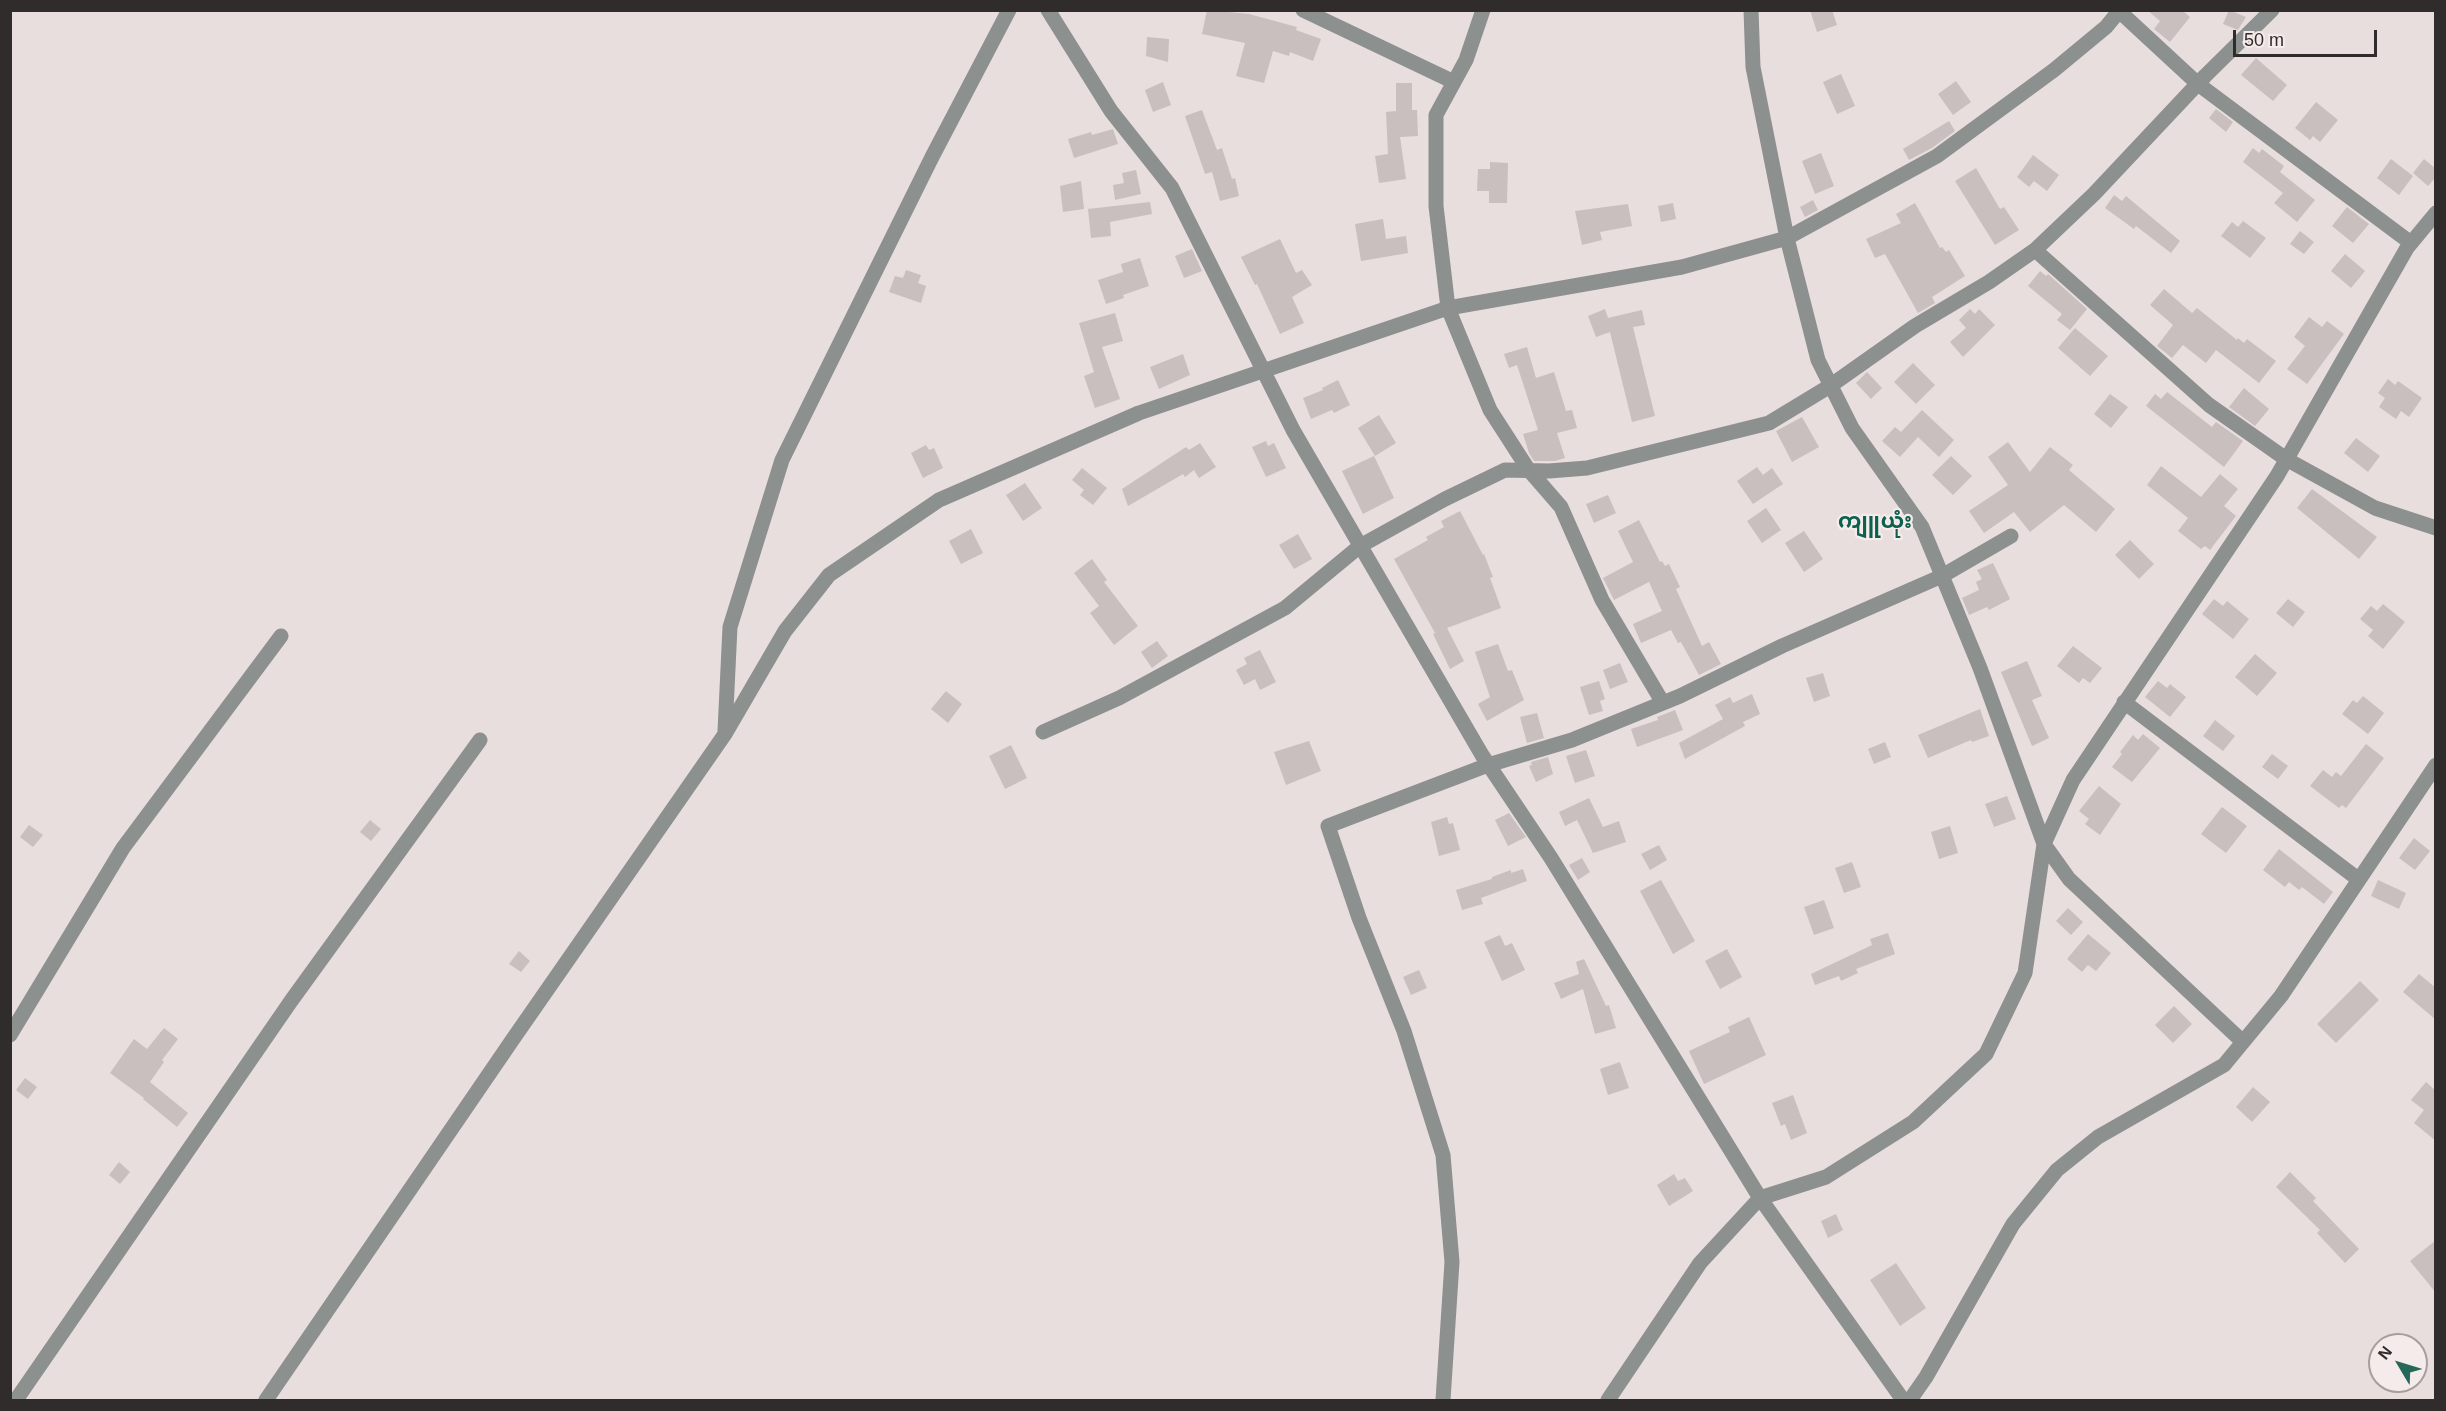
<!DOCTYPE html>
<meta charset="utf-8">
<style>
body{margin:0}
#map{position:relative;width:2446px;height:1411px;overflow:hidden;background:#e8dedd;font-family:Helvetica,sans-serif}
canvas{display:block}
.frame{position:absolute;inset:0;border:12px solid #302c2c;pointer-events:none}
.north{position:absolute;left:2368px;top:1333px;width:60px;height:60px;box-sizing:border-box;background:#f5ebea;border:2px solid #a69f9e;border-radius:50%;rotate:308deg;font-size:16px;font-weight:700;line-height:24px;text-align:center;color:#302c2c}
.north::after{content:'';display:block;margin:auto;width:21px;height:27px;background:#266858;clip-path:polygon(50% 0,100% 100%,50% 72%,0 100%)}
.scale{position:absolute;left:2233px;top:30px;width:144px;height:27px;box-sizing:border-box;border:3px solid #302c2c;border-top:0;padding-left:8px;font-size:18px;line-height:21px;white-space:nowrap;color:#302c2c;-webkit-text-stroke:4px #f5ebea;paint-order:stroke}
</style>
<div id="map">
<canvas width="2446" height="1411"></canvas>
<div class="frame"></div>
<div class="north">N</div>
<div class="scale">50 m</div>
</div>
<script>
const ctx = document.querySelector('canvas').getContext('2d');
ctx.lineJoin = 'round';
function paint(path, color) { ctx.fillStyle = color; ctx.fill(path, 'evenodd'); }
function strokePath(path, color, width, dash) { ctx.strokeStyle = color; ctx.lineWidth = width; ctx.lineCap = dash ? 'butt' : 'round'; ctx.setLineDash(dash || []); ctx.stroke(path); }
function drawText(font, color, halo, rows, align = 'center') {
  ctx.font = font + ' Helvetica,"Noto Sans Myanmar",sans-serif'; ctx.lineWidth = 4.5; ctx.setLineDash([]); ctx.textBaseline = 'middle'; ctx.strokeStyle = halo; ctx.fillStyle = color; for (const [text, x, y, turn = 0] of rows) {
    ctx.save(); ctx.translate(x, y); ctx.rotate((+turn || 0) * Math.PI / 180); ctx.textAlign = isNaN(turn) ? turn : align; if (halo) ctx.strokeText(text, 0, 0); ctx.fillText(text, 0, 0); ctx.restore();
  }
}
paint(new Path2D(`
 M1207 10 1249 14 1297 27 1296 30 1321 39 1313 61 1290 52 1289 56 1273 51 1264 83 1236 76 1245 43 1202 34Z
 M1810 10H1832L1837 25 1817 32Z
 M2147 10H2182L2190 17 2170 42 2154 29 2160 21Z
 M2229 10 2246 17 2238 30 2223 24Z
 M1147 37 1169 39 1168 62 1146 56Z
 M2256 58 2287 85 2273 101 2241 75Z
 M1841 74 1855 106 1837 114 1823 82Z
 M1956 81 1971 102 1953 115 1938 94Z
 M1163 82 1171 105 1153 112 1145 90Z
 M1396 83H1412V110H1417L1418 136 1400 137 1406 179 1379 183 1375 156 1388 154 1386 112 1396 111Z
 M2316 102 2338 120 2320 142 2313 136 2310 140 2295 128Z
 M2216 109 2233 122 2226 132 2209 118Z
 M1202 110 1217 150 1222 148 1232 179 1235 178 1239 196 1220 201 1212 172 1205 174 1185 116Z
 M1949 121 1955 131 1932 148 1909 160 1903 149Z
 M1113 129 1118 144 1074 158 1068 139 1091 132 1092 135Z
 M2253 148 2259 153 2262 149 2284 166 2280 172 2315 200 2297 222 2274 203 2283 193 2243 162Z
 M1821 153 1834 186 1815 194 1802 161Z
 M2033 155 2059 175 2047 191 2034 181 2029 187 2017 177Z
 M2391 159 2413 176 2399 195 2377 178Z
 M2424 159 2436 169V177L2428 186 2413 173Z
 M1490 162 1508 163 1507 203H1489V191H1477L1478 169H1490Z
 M1976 168 2000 209 2004 207 2019 230 1995 245 1955 181Z
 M1136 170 1141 194 1115 200 1113 185 1124 183 1122 173Z
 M1081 181 1084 209 1063 212 1060 186Z
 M2114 195 2122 201 2126 196 2180 241 2171 253 2136 226 2134 229 2105 208Z
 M1813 200 1818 210 1805 217 1800 207Z
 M1150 202 1152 214 1110 222 1111 236 1091 238 1088 209Z
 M1673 203 1676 219 1661 222 1658 206Z
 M1915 203 1940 248 1942 247 1946 252 1949 250 1965 276 1932 297 1935 303 1918 313 1885 254 1875 258 1866 239 1901 223 1896 214Z
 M1628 204 1632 226 1600 232 1602 240 1582 245 1575 211Z
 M2347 207 2369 224 2353 243 2332 226Z
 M1383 219 1386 239 1406 236 1408 253 1361 261 1355 224Z
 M2243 221 2266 238 2250 258 2221 236 2232 222 2238 227Z
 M2300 231 2314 242 2304 254 2290 244Z
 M1280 239 1296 273 1302 270 1312 285 1292 297 1304 323 1280 334 1257 284 1255 285 1241 257Z
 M1192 249 1202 271 1184 278 1175 256Z
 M2345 254 2365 271 2351 288 2331 271Z
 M1140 258 1149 286 1123 295 1124 298 1106 304 1098 280 1123 272 1121 264Z
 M906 270 921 275 918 283 926 286 921 303 889 292 895 276 903 278Z
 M2040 271 2046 276 2048 274 2087 309 2070 330 2057 320 2062 314 2028 286Z
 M2164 289 2192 313 2197 308 2237 340 2238 338 2244 343 2247 339 2276 361 2259 383 2216 350 2206 363 2183 345 2172 358 2157 346 2173 325 2150 305Z
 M1605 309 1608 318 1642 310 1645 325 1633 327 1655 416 1632 422 1610 332 1596 337 1588 316Z
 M1970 309 1975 314 1979 309 1995 325 1963 357 1950 342 1966 328 1959 320Z
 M1115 313 1123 341 1102 347 1120 399 1095 408 1084 376 1094 372 1079 323Z
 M2309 317 2322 327 2327 321 2344 334 2307 384 2287 369 2305 346 2294 337Z
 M2075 328 2108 356 2090 376 2058 348Z
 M1527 347 1536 378 1554 372 1566 411 1572 410 1577 428 1557 433 1565 458 1555 461H1534L1529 453 1523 434 1538 430 1517 365 1509 368 1504 354Z
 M1183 354 1190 375 1159 389 1150 367Z
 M1913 363 1935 385 1916 404 1894 382Z
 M1867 372 1882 388 1871 399 1856 383Z
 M2388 379 2395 385 2398 381 2422 398 2409 417 2401 411 2396 419 2379 407 2385 398 2378 393Z
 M1338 380 1350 405 1334 413 1332 410 1311 419 1303 398 1323 390 1322 388Z
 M2244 388 2269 409 2255 426 2229 407Z
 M2167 392 2212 427 2216 422 2243 441 2224 467 2146 406 2155 394 2161 399Z
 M2110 394 2128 407 2111 428 2094 414Z
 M1922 410 1954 440 1939 457 1918 437 1900 457 1882 441 1895 427 1901 432Z
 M1379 415 1396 443 1375 456 1358 428Z
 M1802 417 1819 447 1792 462 1776 431Z
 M2356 438 2380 456 2368 472 2344 453Z
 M1266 441 1268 446 1274 443 1286 468 1266 477 1252 447Z
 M2008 442 2030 472 2050 447 2073 465 2069 470 2115 509 2096 532 2064 505 2030 532 2014 512 1984 533 1969 511 2008 485 1988 457Z
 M1200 443 1216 467 1199 478 1194 470 1185 477 1183 474 1128 506 1122 489 1186 447 1189 450Z
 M926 445 929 450 934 448 943 468 923 478 911 453Z
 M1374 456 1394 498 1363 514 1342 471Z
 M1951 456 1972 476 1953 495 1932 475Z
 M2161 466 2201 497 2220 474 2238 489 2224 506 2236 516 2210 550 2205 546 2201 549 2178 531 2188 518 2147 485Z
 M1757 467 1763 475 1772 468 1783 484 1753 504 1737 481Z
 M1082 468 1107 488 1093 505 1080 495 1084 490 1072 480Z
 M1025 483 1042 508 1023 521 1006 495Z
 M2312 489 2377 537 2359 559 2297 508Z
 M1608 495 1616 513 1594 523 1586 504Z
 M1766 508 1781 530 1762 543 1747 521Z
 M1460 511 1483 555 1484 554 1493 577 1490 578 1501 608 1447 628 1464 661 1450 669 1433 634 1440 631 1435 633 1394 559 1428 540 1426 537 1444 527 1441 521Z
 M1639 520 1660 562 1662 561 1665 566 1669 564 1680 587 1676 589 1702 646 1709 642 1721 664 1699 675 1681 642 1678 643 1671 630 1641 643 1633 624 1662 611 1649 582 1614 600 1603 578 1633 562 1618 531Z
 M971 529 983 553 961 564 949 541Z
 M1804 531 1823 559 1804 572 1785 543Z
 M1298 534 1312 559 1294 569 1279 545Z
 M2130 540 2154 564 2139 579 2115 555Z
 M1092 559 1107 580 1104 582 1138 626 1114 645 1090 613 1099 606 1074 573Z
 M1993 563 2010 599 1989 610 1987 607 1969 615 1962 598 1979 590 1976 582 1982 579 1977 570Z
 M2214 599 2223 606 2227 601 2249 619 2233 639 2202 614Z
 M2288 599 2305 612 2293 627 2276 613Z
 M2383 604 2405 622 2383 649 2368 636 2373 630 2360 619 2371 606 2377 611Z
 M1157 641 1168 656 1152 668 1141 652Z
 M1498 644 1508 671 1512 670 1524 700 1487 721 1478 704 1490 697 1475 652Z
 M2073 646 2102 668 2090 683 2083 678 2079 683 2057 666Z
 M1260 650 1276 682 1260 690 1255 679 1244 685 1236 670 1247 664 1244 658Z
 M2255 654 2277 673 2257 696 2235 677Z
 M2027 661 2042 696 2032 700 2049 738 2032 746 2001 672Z
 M1620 663 1628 682 1610 689 1603 670Z
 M1823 673 1830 696 1814 702 1806 678Z
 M1599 681 1605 699 1600 701 1603 711 1589 715 1580 687Z
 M2158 681 2167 688 2170 684 2186 697 2170 717 2145 697Z
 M946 691 962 704 948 723 931 709Z
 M1752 694 1760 714 1743 722 1745 726 1685 759 1679 743 1723 719 1715 705 1730 697 1733 703Z
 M2363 696 2384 713 2368 734 2342 714 2353 700 2357 703Z
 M1980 709 1989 736 1972 742 1971 740 1928 758 1918 735Z
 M1675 710 1683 730 1637 747 1631 729 1658 720 1657 717Z
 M1537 713 1544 738 1527 743 1520 717Z
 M2215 720 2235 736 2223 751 2203 736Z
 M2143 734 2160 748 2132 782 2112 767 2122 754 2120 752 2133 735 2138 740Z
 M1309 741 1321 771 1286 785 1274 752Z
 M1885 742 1891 757 1874 764 1868 749Z
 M2366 744 2384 758 2346 808 2342 805 2339 808 2310 786 2323 770 2332 777 2336 772 2341 776Z
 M1011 745 1027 778 1005 789 989 756Z
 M1586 750 1595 776 1575 783 1566 756Z
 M2272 754 2288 766 2278 779 2262 767Z
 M1548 757 1553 774 1536 782 1529 766 1532 765 1531 762Z
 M2099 786 2121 804 2100 835 2085 824 2089 819 2079 811Z
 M2007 796 2016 819 1994 827 1985 804Z
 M1589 798 1603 827 1619 821 1626 842 1593 853 1577 820 1565 826 1559 812Z
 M2222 807 2247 826 2226 853 2201 834Z
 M1509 813 1526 837 1508 846 1495 820Z
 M1447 817 1449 824 1453 823 1460 850 1439 856 1431 822Z
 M370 820 381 829 371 841 360 832Z
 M29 825 43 835 33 847 20 837Z
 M1950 826 1958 853 1939 859 1931 832Z
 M2414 838 2430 851 2415 870 2399 858Z
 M1659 845 1667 860 1650 870 1641 854Z
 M2279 849 2333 892 2324 904 2302 887 2299 890 2289 882 2285 887 2263 870Z
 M1582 858 1590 872 1578 880 1569 865Z
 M1852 862 1861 887 1844 893 1835 868Z
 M1523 869 1527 881 1481 898 1483 904 1462 910 1456 890 1492 879V877L1511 870V873Z
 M1661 880 1695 941 1673 954 1640 891Z
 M2378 880 2406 893 2399 909 2371 896Z
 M1824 900 1834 928 1814 935 1804 907Z
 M2068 908 2083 922 2071 935 2056 921Z
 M1888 933 1895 954 1856 969 1858 973 1841 981 1839 976 1815 985 1811 974 1872 945 1870 939Z
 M2088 934 2111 953 2096 971 2088 965 2082 972 2067 959Z
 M1500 935 1505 946 1512 943 1525 970 1502 981 1484 942Z
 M1727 949 1742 977 1720 989 1705 961Z
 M519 951 530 961 521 972 509 964Z
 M1584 959 1606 1006 1609 1005 1616 1028 1595 1034 1583 989 1561 999 1554 983 1579 974 1576 962Z
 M1419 970 1427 988 1411 995 1403 977Z
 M2419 974 2436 988V1020L2403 992Z
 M2360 981 2379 1000 2336 1043 2317 1024Z
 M2174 1006 2192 1024 2173 1043 2155 1025Z
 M1749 1017 1766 1055 1704 1084 1689 1051 1730 1032 1728 1027Z
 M164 1028 178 1039 162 1060 164 1062 150 1082 188 1113 177 1127 143 1099 144 1098 110 1073 134 1039 147 1049Z
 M1620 1062 1629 1088 1608 1095 1600 1069Z
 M25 1078 37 1087 28 1099 16 1090Z
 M2426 1082 2436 1091V1141L2414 1123 2424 1110 2411 1100Z
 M2253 1087 2270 1102 2252 1122 2236 1107Z
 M1793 1095 1807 1133 1791 1140 1785 1124 1781 1126 1772 1103Z
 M119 1162 130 1172 120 1184 109 1175Z
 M2290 1172 2316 1198 2313 1201 2359 1249 2345 1263 2317 1233 2320 1230 2276 1187Z
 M1674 1174 1678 1181 1685 1178 1693 1191 1669 1206 1657 1185Z
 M1836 1214 1843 1230 1828 1238 1821 1221Z
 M2436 1240V1293L2410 1261Z
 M1896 1263 1926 1308 1900 1326 1870 1280Z`), '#c9bfbe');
strokePath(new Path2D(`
 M1048 10 1111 111 1172 188 1293 430 1482 755 1551 858 1760 1198 1903 1400
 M1303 10 1454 82
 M1483 10 1466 60 1436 115V206L1448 308 1490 410 1528 469 1561 507 1602 600 1663 703
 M1751 10 1753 67 1787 238 1818 360 1852 428 1922 527 1980 668 2044 844 2069 879 2243 1042
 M2118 10 2198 84 2411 243
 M2035 250 2209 405 2286 459 2375 508 2436 528
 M2124 702 2358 879
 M725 731 730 627 782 460 932 157 1009 10
 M1043 732 1119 698 1285 608 1360 546 1445 499 1505 470 1549 471 1587 468 1769 423 1830 386 1915 326 1989 282 2035 250 2094 194 2205 76 2272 10
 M10 1035 123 848 281 636
 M16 1400 291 1001 480 740
 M266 1400 513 1039 725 734 785 631 829 575 939 500 1139 413 1448 308 1682 267 1787 238 1937 156 2054 70 2106 27 2120 10
 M1443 1400 1452 1262 1443 1155 1404 1031 1359 918 1328 826 1488 765 1572 740 1680 696 1782 646 1942 576 2011 536
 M1608 1400 1700 1263 1760 1198 1826 1177 1913 1122 1986 1054 2025 973 2044 844 2073 780 2277 476 2407 248 2436 213
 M1910 1400 1926 1377 2013 1224 2057 1170 2098 1137 2224 1065 2281 996 2436 765`), '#8c908e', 15);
drawText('bold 21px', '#0b604e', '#f5ebea', [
 ["ကျူယုံး",1875,522]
]);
</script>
